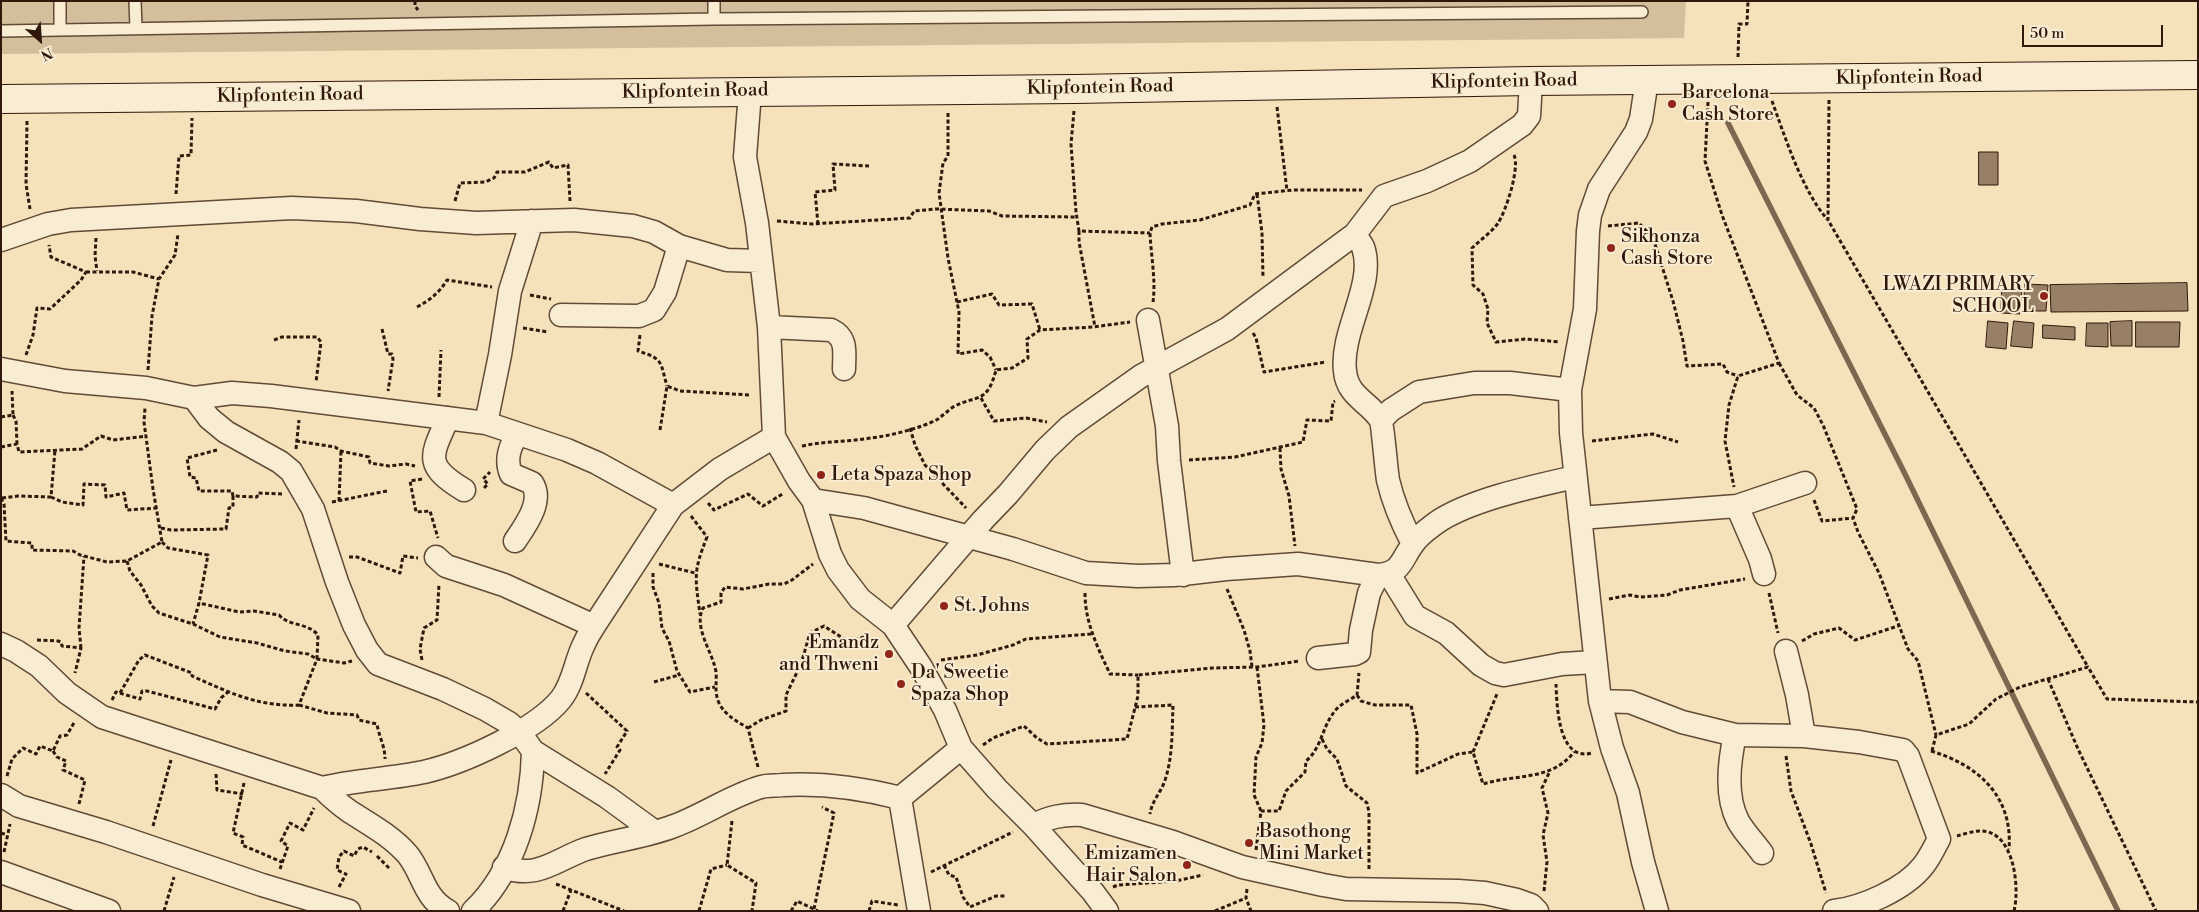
<!DOCTYPE html>
<style>
body{margin:0}
#map{position:relative;width:2199px;height:912px;overflow:hidden;background:#f5e1ba;font-family:"Libre Bodoni",serif}
canvas{display:block}
.frame{position:absolute;inset:0;border:2px solid #31170a;pointer-events:none}
.north{position:absolute;left:15px;top:15px;width:50px;height:50px;-webkit-text-stroke:4px #f8ecd2;paint-order:stroke;rotate:154deg;font-size:14px;font-weight:700;line-height:20px;text-align:center;color:#31170a}
.north::after{content:'';display:block;margin:auto;width:18px;height:22px;background:#31170a;clip-path:polygon(50% 0,100% 100%,50% 72%,0 100%)}
.scale{position:absolute;left:2022px;top:25px;width:141px;height:22px;box-sizing:border-box;border:2px solid #31170a;border-top:0;padding-left:6px;font-size:15px;line-height:18px;white-space:nowrap;color:#31170a;-webkit-text-stroke:4px #f8ecd2;paint-order:stroke}
</style>
<div id="map">
<canvas width="2199" height="912"></canvas>
<div class="frame"></div>
<div class="north">N</div>
<div class="scale">50 m</div>
</div>
<script>
const ctx = document.querySelector('canvas').getContext('2d');
ctx.lineJoin = 'round';
function paint(path, color) { ctx.fillStyle = color; ctx.fill(path, 'evenodd'); }
function strokePath(path, color, width, dash) { ctx.strokeStyle = color; ctx.lineWidth = width; ctx.lineCap = dash ? 'butt' : 'round'; ctx.setLineDash(dash || []); ctx.stroke(path); }
function drawText(font, color, halo, rows, align = 'center') {
  ctx.font = font + ' "Libre Bodoni",serif'; ctx.lineWidth = 4; ctx.setLineDash([]); ctx.textBaseline = 'middle'; ctx.strokeStyle = halo; ctx.fillStyle = color; for (const [text, x, y, turn = 0] of rows) {
    ctx.save(); ctx.translate(x, y); ctx.rotate((+turn || 0) * Math.PI / 180); ctx.textAlign = isNaN(turn) ? turn : align; if (halo) ctx.strokeText(text, 0, 0); ctx.fillText(text, 0, 0); ctx.restore();
  }
}
paint(new Path2D(`
 M1 1H1686L1684 38 1 54Z`), '#d4bf9c');
strokePath(new Path2D(`
 M1728 123 1904 472 2118 911`), '#7e6750', 5.5);
const building = new Path2D(`
 M1979 152H1998V185H1979Z
 M2187 283 2188 311 2051 312 2050 285Z
 M2025 284 2048 285 2046 311H2024Z
 M2002 289 2022 290 2020 314 2001 313Z
 M1988 321 2008 323 2006 349 1986 347Z
 M2014 321 2034 323 2032 348 2011 346Z
 M2132 321V346H2111L2110 322Z
 M2136 322H2180L2179 347H2136Z
 M2087 323H2108V347L2086 346Z
 M2043 325 2075 327V340L2043 338Z`);
paint(building, '#978066');
strokePath(building, '#31170a', 1);
const lane = new Path2D(`
 M60 1V30
 M135 1 136 28
 M714 1V19
 M1 31 714 19 1642 12`);
const street = new Path2D(`
 M1647 80 1641 119 1636 132 1599 189 1590 215 1588 231 1585 309 1570 390 1571 433 1600 701 1612 748 1628 793 1643 862 1657 911
 M750 92 745 157 757 223 769 327 774 437 799 481 813 500 864 508 1013 549 1086 573 1138 576 1174 575 1226 569 1298 564 1378 575C1402 573 1401 560 1413 544 1419 535 1428 529 1436 523 1469 500 1535 486 1575 477
 M1 240 48 224 71 220 292 208 356 211 420 219 476 223 574 220 633 226 654 232 679 246 727 260 760 261
 M561 315 639 316 654 310 665 292 679 246
 M1148 320 1167 426 1169 461 1183 575
 M769 327 831 330C848 338 844 353 844 369
 M1 369 65 381 146 388 194 398 232 393 271 396 486 423 567 450 597 463 673 505
 M194 398 209 418 226 432 280 462 291 471 313 509 337 582 354 625 367 650 378 664 443 689 485 709 509 723 520 733 533 751 607 797 655 832
 M448 418C431 456 423 465 464 490
 M1381 420 1391 410 1419 392 1474 383H1510L1570 390
 M486 423 500 355 510 291 532 221
 M813 500 830 554 838 570 860 599 893 625 921 667 945 710 961 748 997 789 1033 825 1093 892 1107 911
 M1737 506 1760 559 1764 574
 M1580 518 1737 506 1805 483
 M515 541C525 526 544 501 532 483L511 474C505 460 510 445 518 434
 M1413 544C1402 523 1393 502 1388 480 1386 469 1383 424 1380 419 1369 402 1347 396 1345 371 1340 331 1376 284 1363 247 1361 243 1357 238 1355 234L1384 196 1427 181 1470 161 1522 125 1529 116 1531 81
 M436 557 446 566 504 585 594 626
 M1389 574 1415 616 1446 633 1481 665 1495 673 1504 675 1562 664 1595 662
 M893 625 983 520 1008 494 1045 450 1069 427 1141 376 1227 329 1355 234
 M1 644 16 651 39 666 67 693 102 717 322 788C330 796 339 804 349 811 369 824 392 836 408 855 423 874 424 898 448 911
 M1786 651 1797 695 1804 736
 M1318 658 1355 654 1359 652 1361 630 1369 593 1378 575
 M1600 701 1630 702 1682 722 1735 735 1804 736 1859 742 1903 750 1908 756 1939 839C1934 848 1929 859 1923 866 1905 889 1862 908 1834 911
 M1735 735C1729 762 1725 796 1738 821 1744 832 1754 842 1762 853
 M322 788C355 780 390 779 424 772 463 763 536 730 561 699 573 684 575 663 583 646 586 639 590 632 594 626L673 505 720 469 774 437
 M1 795 19 806 106 832 262 885 349 911
 M900 798 919 911
 M900 798 961 748
 M1033 825C1050 817 1063 814 1082 815L1173 842 1242 867 1323 885 1346 889 1458 891 1485 893 1517 900 1531 905 1537 911
 M504 867C537 880 557 859 586 849 615 840 646 837 674 826 704 815 730 796 761 787 768 785 776 786 783 785 823 783 861 788 900 798
 M1 872 109 911
 M473 911C515 871 532 807 533 751`);
const secondary = new Path2D(`
 M1 99 1074 89 1531 81 2198 75`);
strokePath(lane, '#624a36', 14);
strokePath(street, '#624a36', 25);
strokePath(secondary, '#31170a', 30);
strokePath(new Path2D(`
 M415 1V6L418 10
 M1738 57 1739 24H1747L1748 1
 M1829 100 1828 220 2088 667
 M1772 101C1785 137 1802 190 1827 219
 M1708 102 1705 161 1722 215 1779 363 1738 376 1729 405 1725 441 1734 487
 M1277 107 1287 191
 M1074 111 1071 144 1076 212 1079 231 1150 233
 M948 113V156L943 163 939 193 948 258 959 312 958 354 982 350 990 357 996 370
 M27 121 26 184 30 209
 M1514 155C1520 168 1506 211 1498 223 1491 233 1480 240 1472 248L1473 285 1483 294 1488 309 1487 323 1496 342 1526 339 1560 342
 M176 194 179 156 191 155 192 118
 M1257 194 1262 233 1263 278
 M455 201 460 183 485 182 494 178 497 172H525L549 162 553 168 568 165 570 201
 M777 221 812 224 910 218 914 211 936 209 989 211 1002 216 1076 217
 M818 224 815 192 835 190 833 164 869 166
 M1608 226 1639 223 1653 238 1673 301 1683 341 1687 366 1723 364 1727 372 1738 376
 M1079 231V242L1095 327
 M96 238 95 256 97 271
 M86 272H133L159 279
 M530 295 551 299
 M957 302 992 294 999 305 1032 304 1040 330
 M1153 302C1156 280 1151 256 1150 233L1152 227 1162 224 1200 220 1250 205 1255 194 1293 190H1362
 M417 307C430 300 439 293 447 280L492 287
 M523 328 548 332
 M382 329 388 354H392L393 359 388 391
 M1253 333 1256 338 1264 372 1326 362
 M640 335 638 351C664 359 660 362 667 386
 M274 340 282 337H317L321 342 316 382
 M26 355 33 335 37 308 50 309 81 280 86 272 51 257 49 245
 M1779 363 1797 395 1814 408 1823 425 1857 509 1853 518 1858 532 1879 573 1908 649 1918 661 1936 735
 M148 370 152 316 159 279 175 255 178 234
 M439 397 441 350
 M981 398 994 421 1026 418 1047 422
 M13 415 16 421 17 444
 M1 417 13 415 12 391
 M910 428 915 445 925 465 966 508
 M660 430 667 386 680 391 751 395
 M296 441 335 447 341 451 369 457 370 463 389 466 406 464 415 466
 M1592 441 1653 434 1678 442
 M802 446C825 441 848 442 871 438 889 436 922 428 938 419 943 415 948 411 953 407 977 394 987 405 996 370L1012 368 1028 358 1027 339 1040 330 1093 327 1130 322
 M1 447 17 444 19 452 82 449 101 436 113 440 147 436
 M1280 448 1281 469 1289 496 1295 546
 M296 449 299 420
 M217 450 187 458 190 477 196 478 199 491H232L233 496 257 497 258 493 282 494
 M1189 460 1235 457 1303 442 1307 420 1331 421 1333 402 1335 401
 M422 479 410 481 416 512 430 511 438 538
 M484 488 488 484 483 479 490 472
 M51 497 62 502 83 505 84 484 105 485 106 497 124 493 127 510 157 508
 M1 498 4 504 6 541 32 543V550L73 551 80 555 107 562 127 561 162 542 153 489 144 422 145 408
 M2 498 18 496 51 497 55 450
 M1814 500 1822 521 1853 518
 M339 501 341 451
 M332 502 387 491
 M708 503 714 510 748 494 763 506 784 493
 M691 516 707 537C693 572 695 577 700 614
 M161 528 171 530 226 529 229 508 233 507V496
 M162 542 168 548 208 555 199 603 193 624
 M349 557H357L400 573 403 556 418 558
 M127 561 130 571 141 585 152 606 159 613 193 624 220 637 257 643 285 651 308 654 317 659 318 635C307 622 290 627 279 615L254 611 239 612 199 603
 M659 564 695 573
 M653 573V587L659 603 662 628 669 641 677 671 690 692 715 687
 M1227 589 1244 630 1250 651 1252 667
 M1085 593C1085 623 1098 648 1110 674L1138 675
 M1769 593 1778 633
 M1609 599 1630 595 1640 597 1667 595 1680 590 1745 579
 M37 640 58 641 61 642 62 646 81 648 75 673
 M1802 641 1814 634 1839 628 1855 640 1898 626
 M81 648 79 628 84 556
 M422 660 420 649 424 628 437 620 439 584
 M941 660 977 655 1013 645 1026 639 1091 634
 M1257 667 1264 725 1262 743 1256 757 1254 795 1261 811
 M2048 679 2078 749 2156 911
 M654 682 679 675
 M1556 684C1557 706 1558 762 1592 753
 M120 693 139 660 145 655 192 673V676C228 692 258 707 299 705L317 659 344 663 352 661
 M586 693 627 731 617 747 620 750 605 774
 M1357 695 1361 701 1375 705H1411L1417 734V773L1458 754 1473 752 1483 784C1515 774 1552 781 1574 752
 M112 700 116 692 140 699 142 691H147L215 709 221 698 228 692
 M299 705 327 713 357 715 359 720 377 724C379 737 385 746 385 759
 M1135 707 1173 705C1172 730 1173 759 1164 783 1159 795 1152 801 1150 814
 M748 728 761 720 786 711V695L801 664 810 633 824 626 849 642 864 637 870 631
 M1322 739 1327 749 1337 759 1346 786 1367 803 1369 812V871
 M983 745 993 738 1024 726 1037 738 1047 744 1127 739 1138 696V675L1212 668 1257 667 1300 661
 M53 751 57 757 66 761 63 770 85 780 79 804
 M1931 751C1978 765 2013 796 2009 849
 M1932 751 1936 735 1969 724 1996 699 2020 687 2088 667 2107 699 2198 702
 M1473 752 1497 694
 M1786 756 1791 791 1811 844 1826 893
 M758 767 748 728C736 721 725 715 719 703 714 692 717 683 716 672 713 652 693 628 703 608L721 602V593L725 587 743 589 769 584H784L792 580 813 564
 M216 774 217 790 243 794
 M7 776 12 759 23 748 36 754 40 746 53 751 60 736 67 735 75 721
 M244 783 233 833 243 837 242 845 282 862
 M732 821 727 865 756 883 752 911
 M153 826 171 760
 M1 833 7 835
 M1957 836C1964 834 1973 831 1980 831 2014 830 2020 887 2014 911
 M1256 850 1261 811H1279L1286 791 1305 772 1306 761C1322 748 1322 726 1335 711 1340 704 1350 700 1357 695L1359 673
 M4 852 10 824
 M377 856 390 869
 M944 865 949 875 956 877 963 897 970 907 996 896H1006
 M280 869 288 846 281 841 290 823 303 830 314 808
 M931 872 1013 832
 M556 884 624 911
 M339 887 346 874 337 870 339 857 344 851 354 856 358 849 363 847 372 852
 M1113 887 1118 885 1176 881 1203 875
 M1247 889 1246 898 1251 911
 M1544 891 1547 862 1543 835 1548 813 1542 788 1549 773
 M814 909 834 813 822 807
 M164 911 174 877
 M563 911 571 890
 M699 911 711 869 727 865
 M791 911 797 901 818 911
 M869 911 872 901 898 905
 M1215 911 1246 898`), '#31170a', 3, [4, 2.5]);
strokePath(lane, '#f8ecd2', 11);
strokePath(street, '#f8ecd2', 22);
strokePath(secondary, '#f8ecd2', 28);
for (const [x, y, r, color] of [
 [1672,104,5,"#8f2418"],
 [1611,248,5,"#8f2418"],
 [2044,296,5,"#8f2418"],
 [821,475,5,"#8f2418"],
 [944,606,5,"#8f2418"],
 [889,654,5,"#8f2418"],
 [901,684,5,"#8f2418"],
 [1249,843,5,"#8f2418"],
 [1187,865,5,"#8f2418"]
]) { const dot = new Path2D(); dot.arc(x, y, r, 0, 2 * Math.PI); ctx.fillStyle = color; ctx.fill(dot); strokePath(dot, '#f8ecd2', 2); }
drawText('19px', '#31170a', '#f8ecd2', [
 ["Klipfontein Road",1909,78,-1],
 ["Klipfontein Road",1504,82,-1],
 ["Klipfontein Road",1100,88,-1],
 ["Klipfontein Road",695,92,-1],
 ["Klipfontein Road",290,96,-1]
]);
drawText('19px', '#31170a', '#f8ecd2', [
 ["Barcelona",1682,93],
 ["Cash Store",1682,115],
 ["Sikhonza",1621,237],
 ["Cash Store",1621,259],
 ["LWAZI PRIMARY",2034,285,"right"],
 ["SCHOOL",2034,307,"right"],
 ["Leta Spaza Shop",831,475],
 ["St. Johns",954,606],
 ["Emandz",879,643,"right"],
 ["and Thweni",879,665,"right"],
 ["Da' Sweetie",911,673],
 ["Spaza Shop",911,695],
 ["Basothong",1259,832],
 ["Mini Market",1259,854],
 ["Emizamen",1177,854,"right"],
 ["Hair Salon",1177,876,"right"]
], 'left');
</script>
